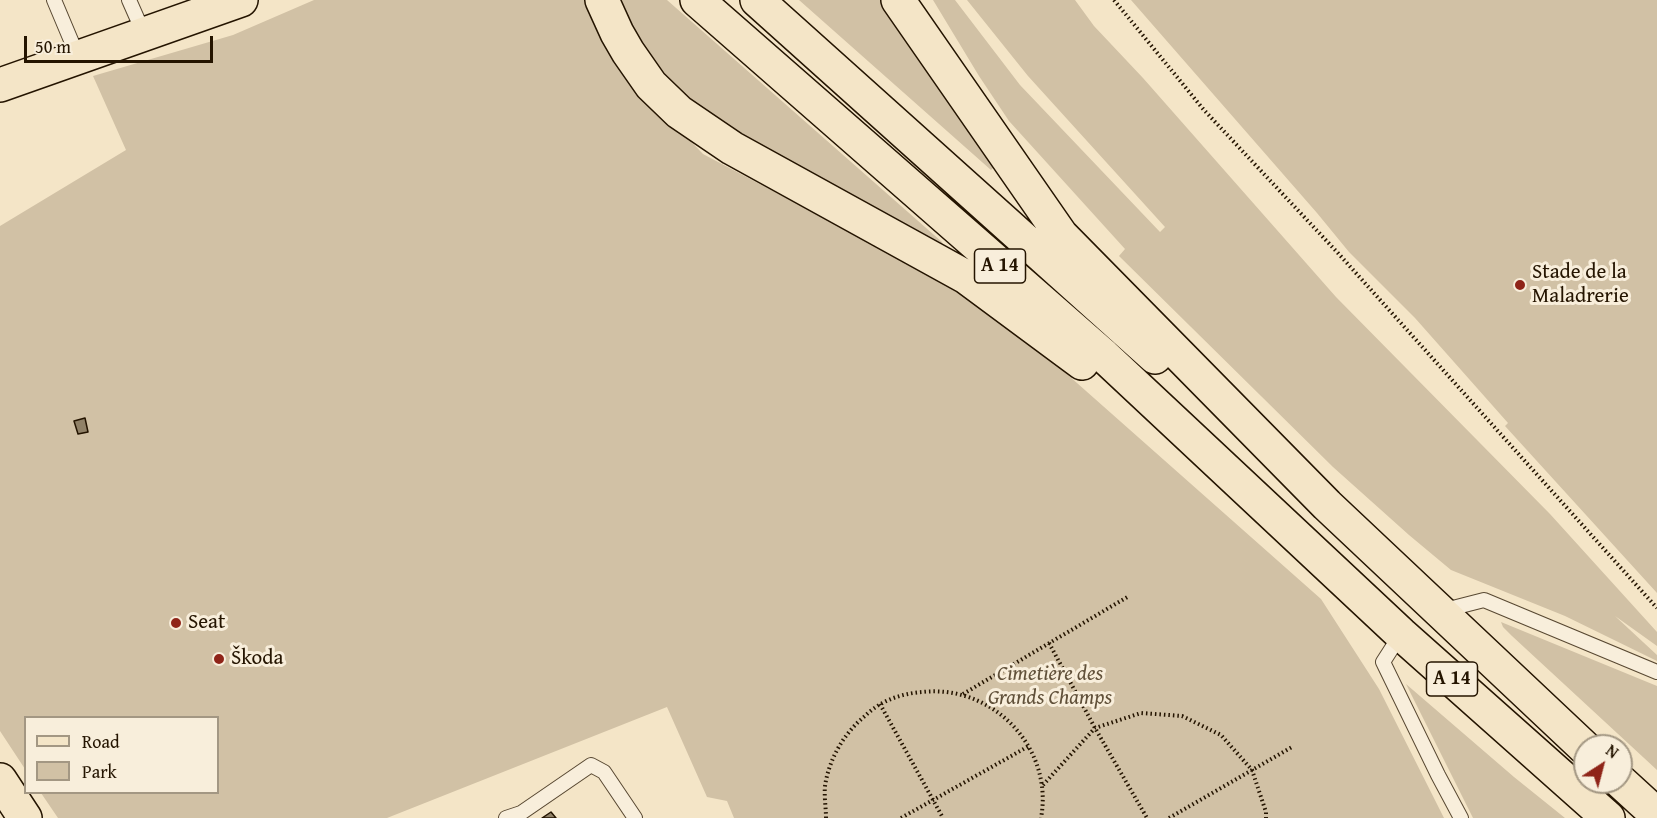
<!DOCTYPE html>
<meta charset="utf-8">
<style>
body{margin:0}
#map{position:relative;width:1657px;height:818px;overflow:hidden;background:#f4e5c7;font-family:"Gentium Book Plus",serif}
canvas{display:block}
.legend{position:absolute;left:24px;top:716px;width:195px;height:78px;box-sizing:border-box;background:#f8eedb;border:2px solid #a39783;margin:0;padding:8px 10px;list-style:none;font-size:18px;color:#241400}
.legend li{display:flex;align-items:center;gap:12px;height:30px}
.legend b{width:30px;border:2px solid #a39783}
.north{position:absolute;left:1573px;top:734px;width:60px;height:60px;box-sizing:border-box;background:#f8eedb;border:2px solid #a39783;border-radius:50%;rotate:36deg;font-size:16px;font-weight:700;line-height:24px;text-align:center;color:#241400}
.north::after{content:'';display:block;margin:auto;width:21px;height:27px;background:#8f2418;clip-path:polygon(50% 0,100% 100%,50% 72%,0 100%)}
.scale{position:absolute;left:24px;top:36px;width:189px;height:27px;box-sizing:border-box;border:3px solid #241400;border-top:0;padding-left:8px;font-size:18px;line-height:21px;white-space:nowrap;color:#241400;-webkit-text-stroke:4px #f8eedb;paint-order:stroke}
</style>
<div id="map">
<canvas width="1657" height="818"></canvas>
<ul class="legend">
<li><b style="height:8px;background:#f4e5c7"></b>Road</li>
<li><b style="height:16px;background:#d1c1a5"></b>Park</li>
</ul>
<div class="north">N</div>
<div class="scale">50 m</div>
</div>
<script>
const ctx = document.querySelector('canvas').getContext('2d');
ctx.lineJoin = 'round';
function paint(path, color) { ctx.fillStyle = color; ctx.fill(path, 'evenodd'); }
function strokePath(path, color, width, dash) { ctx.strokeStyle = color; ctx.lineWidth = width; ctx.lineCap = dash ? 'butt' : 'round'; ctx.setLineDash(dash || []); ctx.stroke(path); }
function drawText(font, color, halo, rows, align = 'center') {
  ctx.font = font + ' "Gentium Book Plus",serif'; ctx.lineWidth = 6; ctx.setLineDash([]); ctx.textBaseline = 'middle'; ctx.strokeStyle = halo; ctx.fillStyle = color; for (const [text, x, y, turn = 0] of rows) {
    ctx.save(); ctx.translate(x, y); ctx.rotate((+turn || 0) * Math.PI / 180); ctx.textAlign = isNaN(turn) ? turn : align; if (halo) ctx.strokeText(text, 0, 0); ctx.fillText(text, 0, 0); ctx.restore();
  }
}
paint(new Path2D(`
 M314 0H587L650 99 703 154 990 306 1321 599 1379 689 1444 818H734L727 801 707 797 667 707 387 818H58L41 793 218 792V718H26L25 769 0 731V226L126 150 93 76 233 35Z
 M615 0H667L942 242 943 247 688 103 654 68Z
 M799 0H883L981 145 993 168 991 170Z
 M933 0H955L1020 85 1160 232 1165 227 1028 76 967 0H1075L1094 26 1143 78 1336 297 1550 514 1657 632V646L1615 616 1657 655V661L1565 616 1451 570 1409 535 1333 467 1119 256 1125 249 1009 121 979 76Z
 M1131 0H1657V593L1505 426 1508 423 1415 318 1349 252 1317 213Z
 M1501 622 1657 686V770L1512 636 1503 627Z
 M1406 684 1514 777 1565 818H1473Z`), '#d1c1a5');
const building = new Path2D(`
 M85 418 88 432 78 434 74 421Z
 M551 812 556 818H542Z`);
paint(building, '#908167');
strokePath(building, '#241400', 1.5);
const service = new Path2D(`
 M54 0 78 57
 M129 0 144 34
 M1441 611 1484 600 1657 672
 M1401 634 1383 662 1438 775 1461 818
 M506 818 521 813 591 765 604 772 635 818`);
const primary = new Path2D(`
 M0 85 241 0
 M0 780 25 818`);
const motorway = new Path2D(`
 M602 0 617 33 628 52 651 85 679 112 732 148 966 277 1082 363
 M697 0 1104 356 1401 634 1608 818
 M757 0 1155 357
 M898 0 1061 235 1327 505 1585 748
 M1621 782 1657 815`);
strokePath(service, '#584832', 16);
strokePath(primary, '#241400', 36);
strokePath(motorway, '#241400', 36);
strokePath(new Path2D(`
 M1114 0 1204 110 1337 252 1657 608
 M1049 643 1095 728 1147 818
 M963 694 1129 596
 M880 704 943 818
 M1043 785 1095 728 1141 713 1182 716 1221 735 1252 770 1266 812V818
 M826 818C826 808 824 796 825 786 829 759 844 733 865 716 869 712 874 708 879 705 892 697 908 693 922 692 993 684 1054 748 1041 818
 M901 818 1029 746
 M1169 818 1292 747`), '#241400', 4, [1.5, 3]);
strokePath(service, '#f8eedb', 14);
strokePath(primary, '#f4e5c7', 33);
strokePath(motorway, '#f4e5c7', 33);
for (const [x, y, r, color] of [
 [1520,285,6,"#8f2418"],
 [176,623,6,"#8f2418"],
 [219,659,6,"#8f2418"]
]) { const dot = new Path2D(); dot.arc(x, y, r, 0, 2 * Math.PI); ctx.fillStyle = color; ctx.fill(dot); strokePath(dot, '#f8eedb', 2); }
for (const [x, y, w] of [
 [1000,266,51],
 [1452,679,51]
]) { const box = new Path2D(); box.roundRect(x - w / 2, y - 17, w, 34, 4.5); ctx.fillStyle = '#f8eedb'; ctx.fill(box); strokePath(box, '#241400', 1.5); }
drawText('bold 20px', '#241400', null, [
 ["A 14",1000,266],
 ["A 14",1452,679]
]);
drawText('21px', '#241400', '#f8eedb', [
 ["Stade de la",1532,273],
 ["Maladrerie",1532,297],
 ["Seat",188,623],
 ["Škoda",231,659]
], 'left');
drawText('italic 21px', '#61513a', '#f8eedb', [
 ["Cimetière des",1050,675],
 ["Grands Champs",1050,699]
]);
</script>
